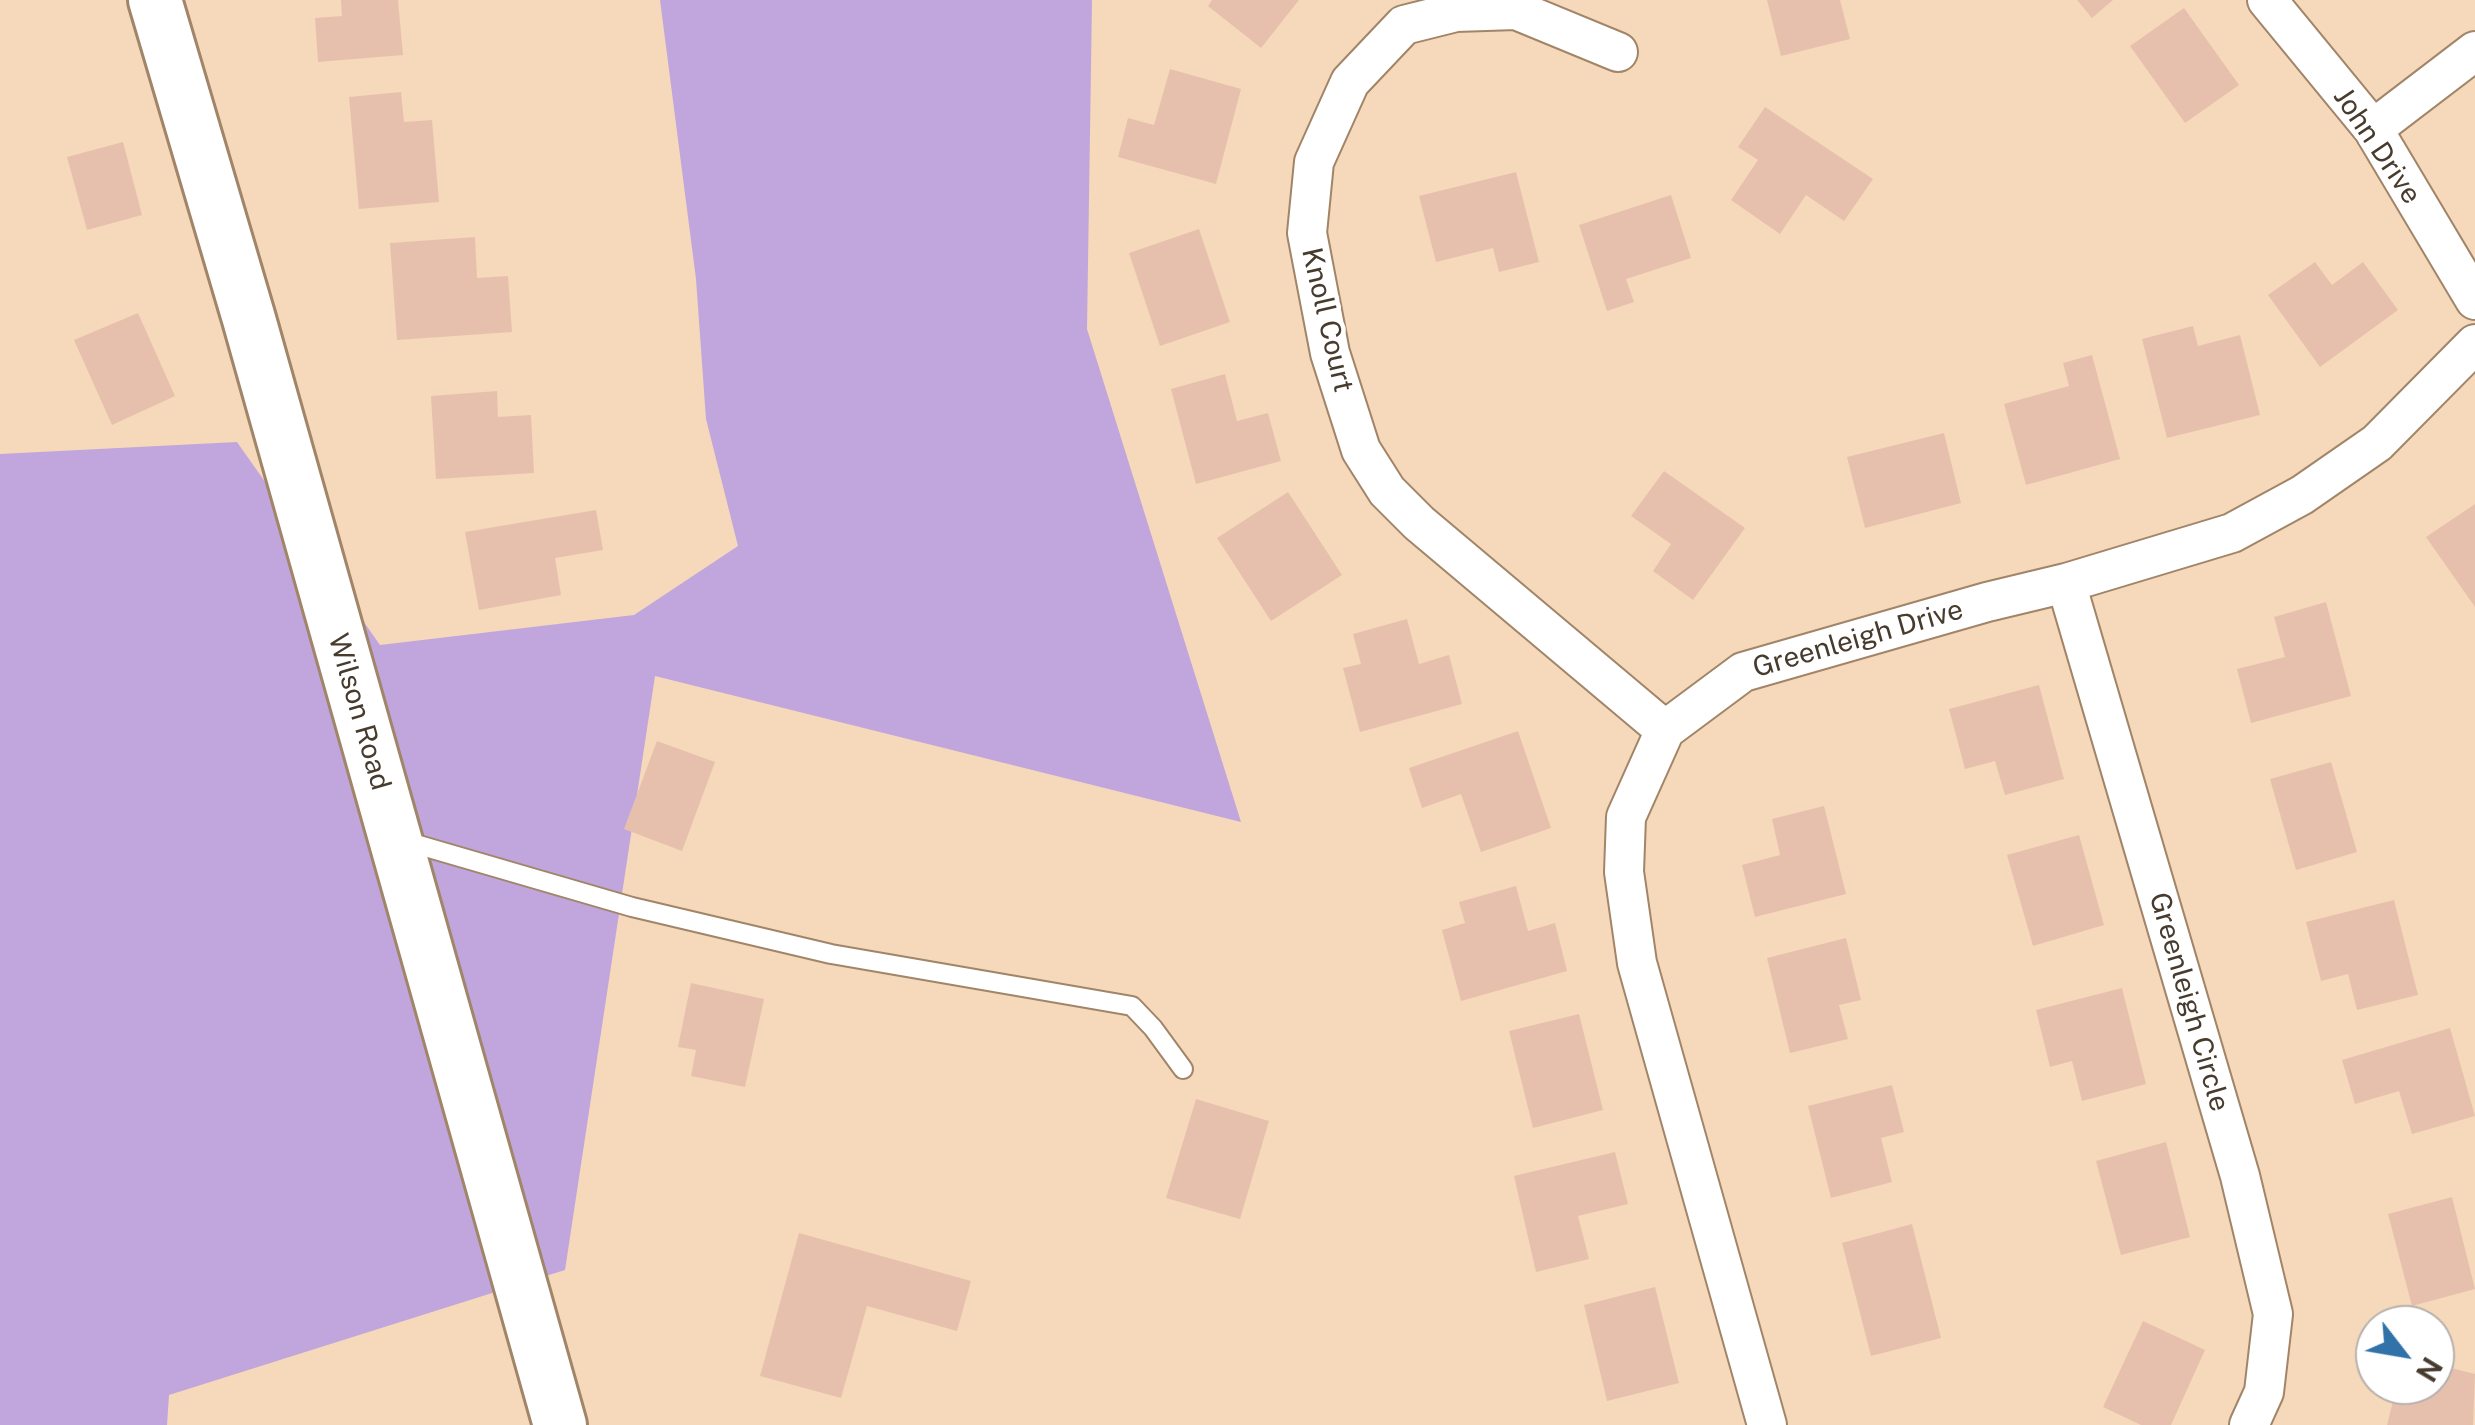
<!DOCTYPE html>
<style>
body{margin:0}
#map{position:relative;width:2475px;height:1425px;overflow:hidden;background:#f6d8ba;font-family:"Public Sans",sans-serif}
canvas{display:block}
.north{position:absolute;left:2355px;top:1305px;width:100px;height:100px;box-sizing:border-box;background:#fff;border:2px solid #b5b1ab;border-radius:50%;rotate:121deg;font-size:28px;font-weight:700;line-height:40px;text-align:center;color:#473b2e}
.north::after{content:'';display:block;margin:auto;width:35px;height:45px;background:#3172a8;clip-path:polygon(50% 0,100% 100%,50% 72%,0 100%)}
</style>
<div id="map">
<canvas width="2475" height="1425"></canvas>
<div class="north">N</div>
</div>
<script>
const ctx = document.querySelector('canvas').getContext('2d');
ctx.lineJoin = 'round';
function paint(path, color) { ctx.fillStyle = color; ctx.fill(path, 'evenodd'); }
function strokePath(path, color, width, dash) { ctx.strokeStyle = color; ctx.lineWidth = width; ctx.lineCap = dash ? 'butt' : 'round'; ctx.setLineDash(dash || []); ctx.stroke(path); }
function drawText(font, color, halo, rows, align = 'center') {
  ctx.font = font + ' "Public Sans",sans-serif'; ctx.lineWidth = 9; ctx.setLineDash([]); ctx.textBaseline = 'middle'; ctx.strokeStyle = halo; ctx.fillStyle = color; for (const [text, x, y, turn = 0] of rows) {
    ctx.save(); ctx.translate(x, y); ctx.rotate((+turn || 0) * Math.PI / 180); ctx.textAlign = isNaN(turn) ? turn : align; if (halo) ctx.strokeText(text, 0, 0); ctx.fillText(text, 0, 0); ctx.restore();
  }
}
paint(new Path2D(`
 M660 0H1092L1087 329 1241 822 655 676 565 1270 169 1395 167 1425H0V454L237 442 380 645 634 615 738 546 706 419 696 279Z`), '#c0a6dc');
paint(new Path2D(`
 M341 0H398L403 55 318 62 315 18 342 16Z
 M1212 0H1299L1261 48 1208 6Z
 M1767 0H1840L1850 39 1781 56Z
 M2077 0H2113L2092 18Z
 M2184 8 2239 85 2185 123 2130 46Z
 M1170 69 1241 89 1216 184 1118 157 1128 118 1154 125Z
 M401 92 404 122 432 120 439 202 359 209 349 97Z
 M1765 107 1873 179 1844 221 1806 195 1780 234 1731 200 1758 160 1738 147Z
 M123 142 142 215 87 230 67 157Z
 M1516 172 1539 262 1499 272 1493 248 1436 262 1419 196Z
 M1671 195 1691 258 1626 279 1634 302 1607 311 1579 225Z
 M1199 229 1230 322 1160 346 1129 253Z
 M475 237 477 278 508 276 512 332 397 340 390 243Z
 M2315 262 2332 285 2363 262 2398 310 2320 367 2268 295Z
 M138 313 175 396 112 425 74 340Z
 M2193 326 2198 346 2240 335 2260 415 2167 438 2142 339Z
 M2092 355 2120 459 2026 485 2004 404 2069 386 2063 363Z
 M1225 374 1237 421 1268 413 1281 461 1196 484 1171 389Z
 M497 391 498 417 531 415 534 473 436 479 431 396Z
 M1944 433 1961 503 1865 528 1847 457Z
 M1664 471 1745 528 1693 600 1653 571 1671 544 1631 516Z
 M1288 492 1342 575 1271 621 1217 538Z
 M2475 504V607L2426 537Z
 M596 510 603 550 555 558 561 595 479 610 465 532Z
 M2326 602 2351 696 2251 723 2237 669 2285 657 2274 617Z
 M1407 619 1419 664 1449 655 1462 704 1360 732 1343 668 1361 664 1353 634Z
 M2039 685 2064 779 2005 795 1995 761 1965 769 1949 709Z
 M1518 731 1551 828 1481 852 1461 794 1422 808 1409 768Z
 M657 741 715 762 682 851 624 829Z
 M2331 762 2357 852 2296 870 2270 779Z
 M1824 806 1846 894 1755 917 1742 865 1780 855 1772 819Z
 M2079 835 2104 925 2033 946 2007 855Z
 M1516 886 1528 931 1555 923 1567 971 1461 1001 1442 930 1465 923 1459 902Z
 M2394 900 2418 995 2357 1010 2348 974 2321 981 2306 922Z
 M1846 938 1861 1000 1839 1005 1848 1039 1790 1053 1767 958Z
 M691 983 764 999 745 1087 691 1076 696 1050 678 1047Z
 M2122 988 2146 1084 2082 1101 2072 1061 2050 1067 2036 1010Z
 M1579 1014 1603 1110 1533 1128 1509 1031Z
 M2450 1028 2475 1116 2412 1134 2399 1091 2355 1104 2342 1060Z
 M1892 1085 1904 1132 1881 1138 1892 1182 1831 1198 1808 1106Z
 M1196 1099 1269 1121 1240 1219 1166 1198Z
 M2166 1142 2190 1237 2121 1255 2096 1161Z
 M1615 1152 1628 1204 1578 1216 1589 1259 1536 1272 1514 1176Z
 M2452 1197 2475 1289 2412 1306 2388 1214Z
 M1912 1224 1941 1338 1871 1356 1842 1243Z
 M799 1233 971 1281 957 1331 867 1306 841 1398 760 1376Z
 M1655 1287 1679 1383 1607 1401 1584 1305Z
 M2143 1321 2205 1350 2171 1425H2141L2103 1407Z
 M2435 1364 2475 1374 2473 1425H2387L2397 1385H2435Z`), '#e7c0ad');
const lane = new Path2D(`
 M405 841 632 907 831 954 1132 1006 1153 1028 1183 1069`);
const street = new Path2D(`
 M2267 0 2373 129 2475 300
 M1618 52 1516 10 1456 12 1404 25 1350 82 1314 162 1307 233 1330 353 1361 450 1387 491 1419 523 1665 730
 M2373 129 2475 51
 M2066 583 2240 1176 2273 1314 2264 1392 2249 1425
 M1767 1425 1637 963 1624 872 1626 817 1665 730 1743 672 1987 602 2066 583 2232 533 2302 495 2377 443 2475 344`);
const secondary = new Path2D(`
 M155 0 249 319 560 1425`);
strokePath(lane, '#a18569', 22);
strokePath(street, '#a18569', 42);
strokePath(secondary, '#a18569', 58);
strokePath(lane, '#fff', 18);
strokePath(street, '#fff', 38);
strokePath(secondary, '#fff', 52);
drawText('28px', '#473b2e', '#fff', [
 ["John Drive",2377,146,56],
 ["Knoll Court",1327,320,77],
 ["Greenleigh Drive",1858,639,-16],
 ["Wilson Road",359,712,74],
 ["Greenleigh Circle",2189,1002,74]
]);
</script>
